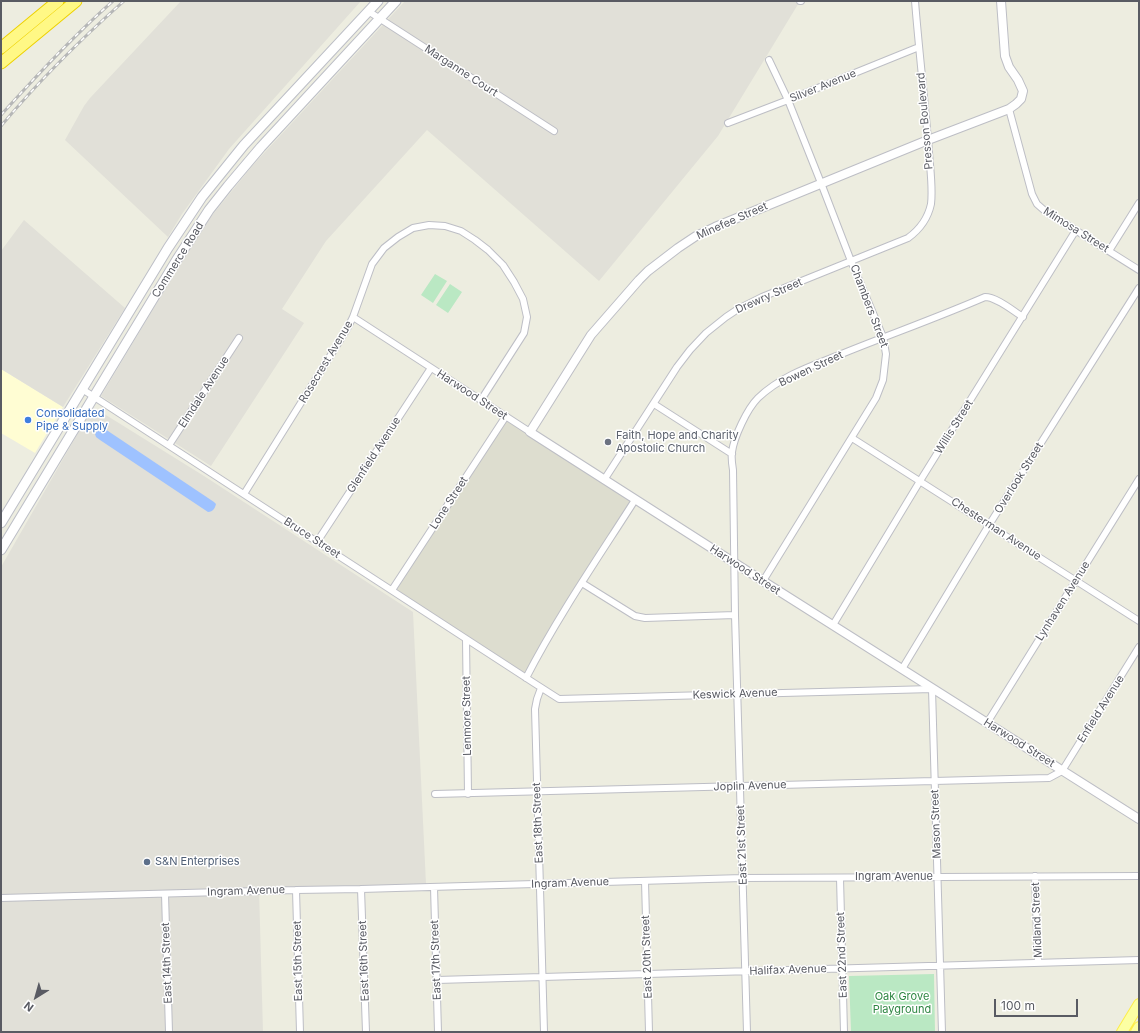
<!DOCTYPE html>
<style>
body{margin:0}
#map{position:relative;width:1140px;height:1033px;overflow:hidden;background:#edede0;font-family:Inter,sans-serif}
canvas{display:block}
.frame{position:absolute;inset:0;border:2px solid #595b63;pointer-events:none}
.north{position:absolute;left:16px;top:977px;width:40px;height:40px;-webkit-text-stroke:3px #fff;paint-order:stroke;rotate:217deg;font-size:11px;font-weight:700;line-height:16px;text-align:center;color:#595b63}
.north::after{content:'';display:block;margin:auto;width:14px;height:18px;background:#595b63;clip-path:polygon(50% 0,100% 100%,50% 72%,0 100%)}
.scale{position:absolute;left:994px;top:999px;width:84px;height:18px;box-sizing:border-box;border:2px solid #595b63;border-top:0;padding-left:5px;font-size:12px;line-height:14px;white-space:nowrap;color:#595b63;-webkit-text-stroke:3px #fff;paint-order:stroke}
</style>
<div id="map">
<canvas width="1140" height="1033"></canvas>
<div class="frame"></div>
<div class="north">N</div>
<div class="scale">100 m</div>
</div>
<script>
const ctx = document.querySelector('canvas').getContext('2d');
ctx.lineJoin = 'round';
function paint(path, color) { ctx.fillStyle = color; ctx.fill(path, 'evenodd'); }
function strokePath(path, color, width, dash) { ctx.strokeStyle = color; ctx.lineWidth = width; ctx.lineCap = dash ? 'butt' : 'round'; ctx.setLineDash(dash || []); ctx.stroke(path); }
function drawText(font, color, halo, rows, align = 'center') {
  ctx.font = font + ' Inter,sans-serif'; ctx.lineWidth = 3; ctx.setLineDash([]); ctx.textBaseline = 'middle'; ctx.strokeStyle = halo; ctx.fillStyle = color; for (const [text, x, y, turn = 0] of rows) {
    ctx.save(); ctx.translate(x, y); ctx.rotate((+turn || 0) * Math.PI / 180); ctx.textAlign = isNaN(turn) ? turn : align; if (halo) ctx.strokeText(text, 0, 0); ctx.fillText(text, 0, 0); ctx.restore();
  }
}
paint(new Path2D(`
 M1 369 63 407 35 453 1 433Z`), '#fffdd3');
paint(new Path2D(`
 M181 1H361L229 149 182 214 168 237 65 140 84 106 90 98Z
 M405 1H800L718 136 599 281 427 130 326 241 282 309 304 323 211 466 101 396 179 266 209 219 253 165Z
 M24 220 125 308 63 407 1 369V251Z
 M93 407 204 476 413 612 426 884 259 889 263 1032H1V567Z`), '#e1e0d8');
paint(new Path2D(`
 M506 416 635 500 524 677 392 590Z`), '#ddddcf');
paint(new Path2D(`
 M435 274 447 281 433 303 421 295Z
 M450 284 462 292 448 313 436 305Z
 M934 974 935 1032H851L849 976Z`), '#bae8c3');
paint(new Path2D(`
 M102 427 214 502 216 504C215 508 213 512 208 512L100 440 96 437 95 434 99 428Z`), '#9ec2ff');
const minor = new Path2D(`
 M800 1H801
 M368 11 554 131
 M1009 109 1032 194 1037 204 1045 211 1139 270
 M728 123 788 100 919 47
 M1109 251 1139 203
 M353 317 530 432
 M82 389 534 683 559 699 932 689 942 1032
 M654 404 732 454
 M852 438 1139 621
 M169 445 239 338
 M604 480 677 367 690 350 706 333 726 317 738 309 762 297 908 238C919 230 928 218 931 204 933 188 930 168 929 152 925 102 919 51 915 1
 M244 494 347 329 353 317 372 264 384 248 398 237 413 228 429 225 445 226 461 231 475 240 488 250 503 265 514 282 523 299 527 317 524 333 481 400
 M317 542 431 368
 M763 581 876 398 883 380 886 354 883 337 851 261 821 183 788 100 769 60
 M582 583 635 616 645 618 735 615
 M392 590 506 416
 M833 625 920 481 1076 230
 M466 639 468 794
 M902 669 989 525 1139 288
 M526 678C558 616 598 558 635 500
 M541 688 537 699 535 709 544 1032
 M987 723 1139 479
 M435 794 1049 778 1062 771 1139 647
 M1035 876 1038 963
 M840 878 844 1032
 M645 881 649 1032
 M434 887 438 1032
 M361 889 366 1032
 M296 890 300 1032
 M165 894 169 1032
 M1 898 296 890 361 889 743 878 1139 876
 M437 980 1139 960
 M747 1032 735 615 733 470C732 464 731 458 732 452 734 437 747 409 758 398 782 375 814 365 844 353 891 334 939 317 985 297 997 297 1013 311 1023 317`);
const tertiary = new Path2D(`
 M1001 1 1005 56 1009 67 1018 80 1023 91 1021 99 1016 104 1009 109 928 140 715 227 696 236 678 248 648 271 639 280 591 335 530 432 763 581 1139 819`);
const secondary = new Path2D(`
 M1 523 168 248 202 197 244 145 378 1
 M1 550 176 261 209 210 228 186 261 147 396 1`);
const primary = new Path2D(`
 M1122 1032 1139 1004
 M1136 1032 1139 1027`);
const motorway = new Path2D(`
 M1 48 58 1
 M1 63 76 1`);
strokePath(minor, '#bdbec5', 8);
strokePath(tertiary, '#bdbec5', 10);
strokePath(secondary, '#bdbfc7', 11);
strokePath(primary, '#fded49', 12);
strokePath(motorway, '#edd100', 13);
strokePath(minor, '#fff', 6);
strokePath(tertiary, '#fff', 8);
strokePath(secondary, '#fff', 9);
strokePath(primary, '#fcffa3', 10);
strokePath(motorway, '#fff885', 11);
const rail = new Path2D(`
 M1 115C37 75 73 36 113 1
 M1 126C39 81 80 40 124 1`);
strokePath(rail, '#b6b7b7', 3);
strokePath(rail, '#fff', 1.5, [4.5]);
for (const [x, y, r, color] of [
 [28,420,4,"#3f7fe0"],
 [608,442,4,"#6b7280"],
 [147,862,4,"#5c6f8a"]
]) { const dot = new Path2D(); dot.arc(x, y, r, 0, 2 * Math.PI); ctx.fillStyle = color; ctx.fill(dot); strokePath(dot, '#fff', 1.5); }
drawText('11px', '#595b63', '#fff', [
 ["Marganne Court",461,71,33],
 ["Silver Avenue",823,86,-22],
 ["Presson Boulevard",925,121,-95],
 ["Minefee Street",732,221,-24],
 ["Mimosa Street",1076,230,32],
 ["Commerce Road",178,260,-58],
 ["Drewry Street",769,296,-24],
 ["Chambers Street",869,306,69],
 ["Rosecrest Avenue",326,362,-59],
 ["Bowen Street",811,369,-25],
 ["Elmdale Avenue",204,392,-57],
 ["Harwood Street",472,395,33],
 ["Willis Street",954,427,-58],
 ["Glenfield Avenue",374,455,-57],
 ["Overlook Street",1019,478,-58],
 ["Lone Street",449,503,-57],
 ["Chesterman Avenue",996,529,33],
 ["Bruce Street",312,538,33],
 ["Harwood Street",745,570,33],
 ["Lynhaven Avenue",1063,601,-58],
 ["Keswick Avenue",735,694,-2],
 ["Enfield Avenue",1101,709,-58],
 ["Lenmore Street",467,716,-91],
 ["Harwood Street",1019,743,32],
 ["Joplin Avenue",750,786,-2],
 ["East 18th Street",538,823,-92],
 ["Mason Street",936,824,-92],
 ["East 21st Street",742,845,-92],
 ["Ingram Avenue",894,877],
 ["Ingram Avenue",570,883,-2],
 ["Ingram Avenue",246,891,-2],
 ["Midland Street",1037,920,-92],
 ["East 22nd Street",842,955,-92],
 ["East 20th Street",647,957,-92],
 ["East 17th Street",436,960,-92],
 ["East 15th Street",298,961,-91],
 ["East 16th Street",364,961,-92],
 ["East 14th Street",167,963,-92],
 ["Halifax Avenue",788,970,-2]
]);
drawText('11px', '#366cbe', '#fff', [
 ["Consolidated",36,414],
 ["Pipe & Supply",36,427]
], 'left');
drawText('11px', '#5b616d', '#fff', [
 ["Faith, Hope and Charity",616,436],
 ["Apostolic Church",616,449]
], 'left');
drawText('11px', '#4e5e75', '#fff', [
 ["S&N Enterprises",155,862]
], 'left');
drawText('11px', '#2e8642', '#fff', [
 ["Oak Grove",902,997],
 ["Playground",902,1010]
]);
</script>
